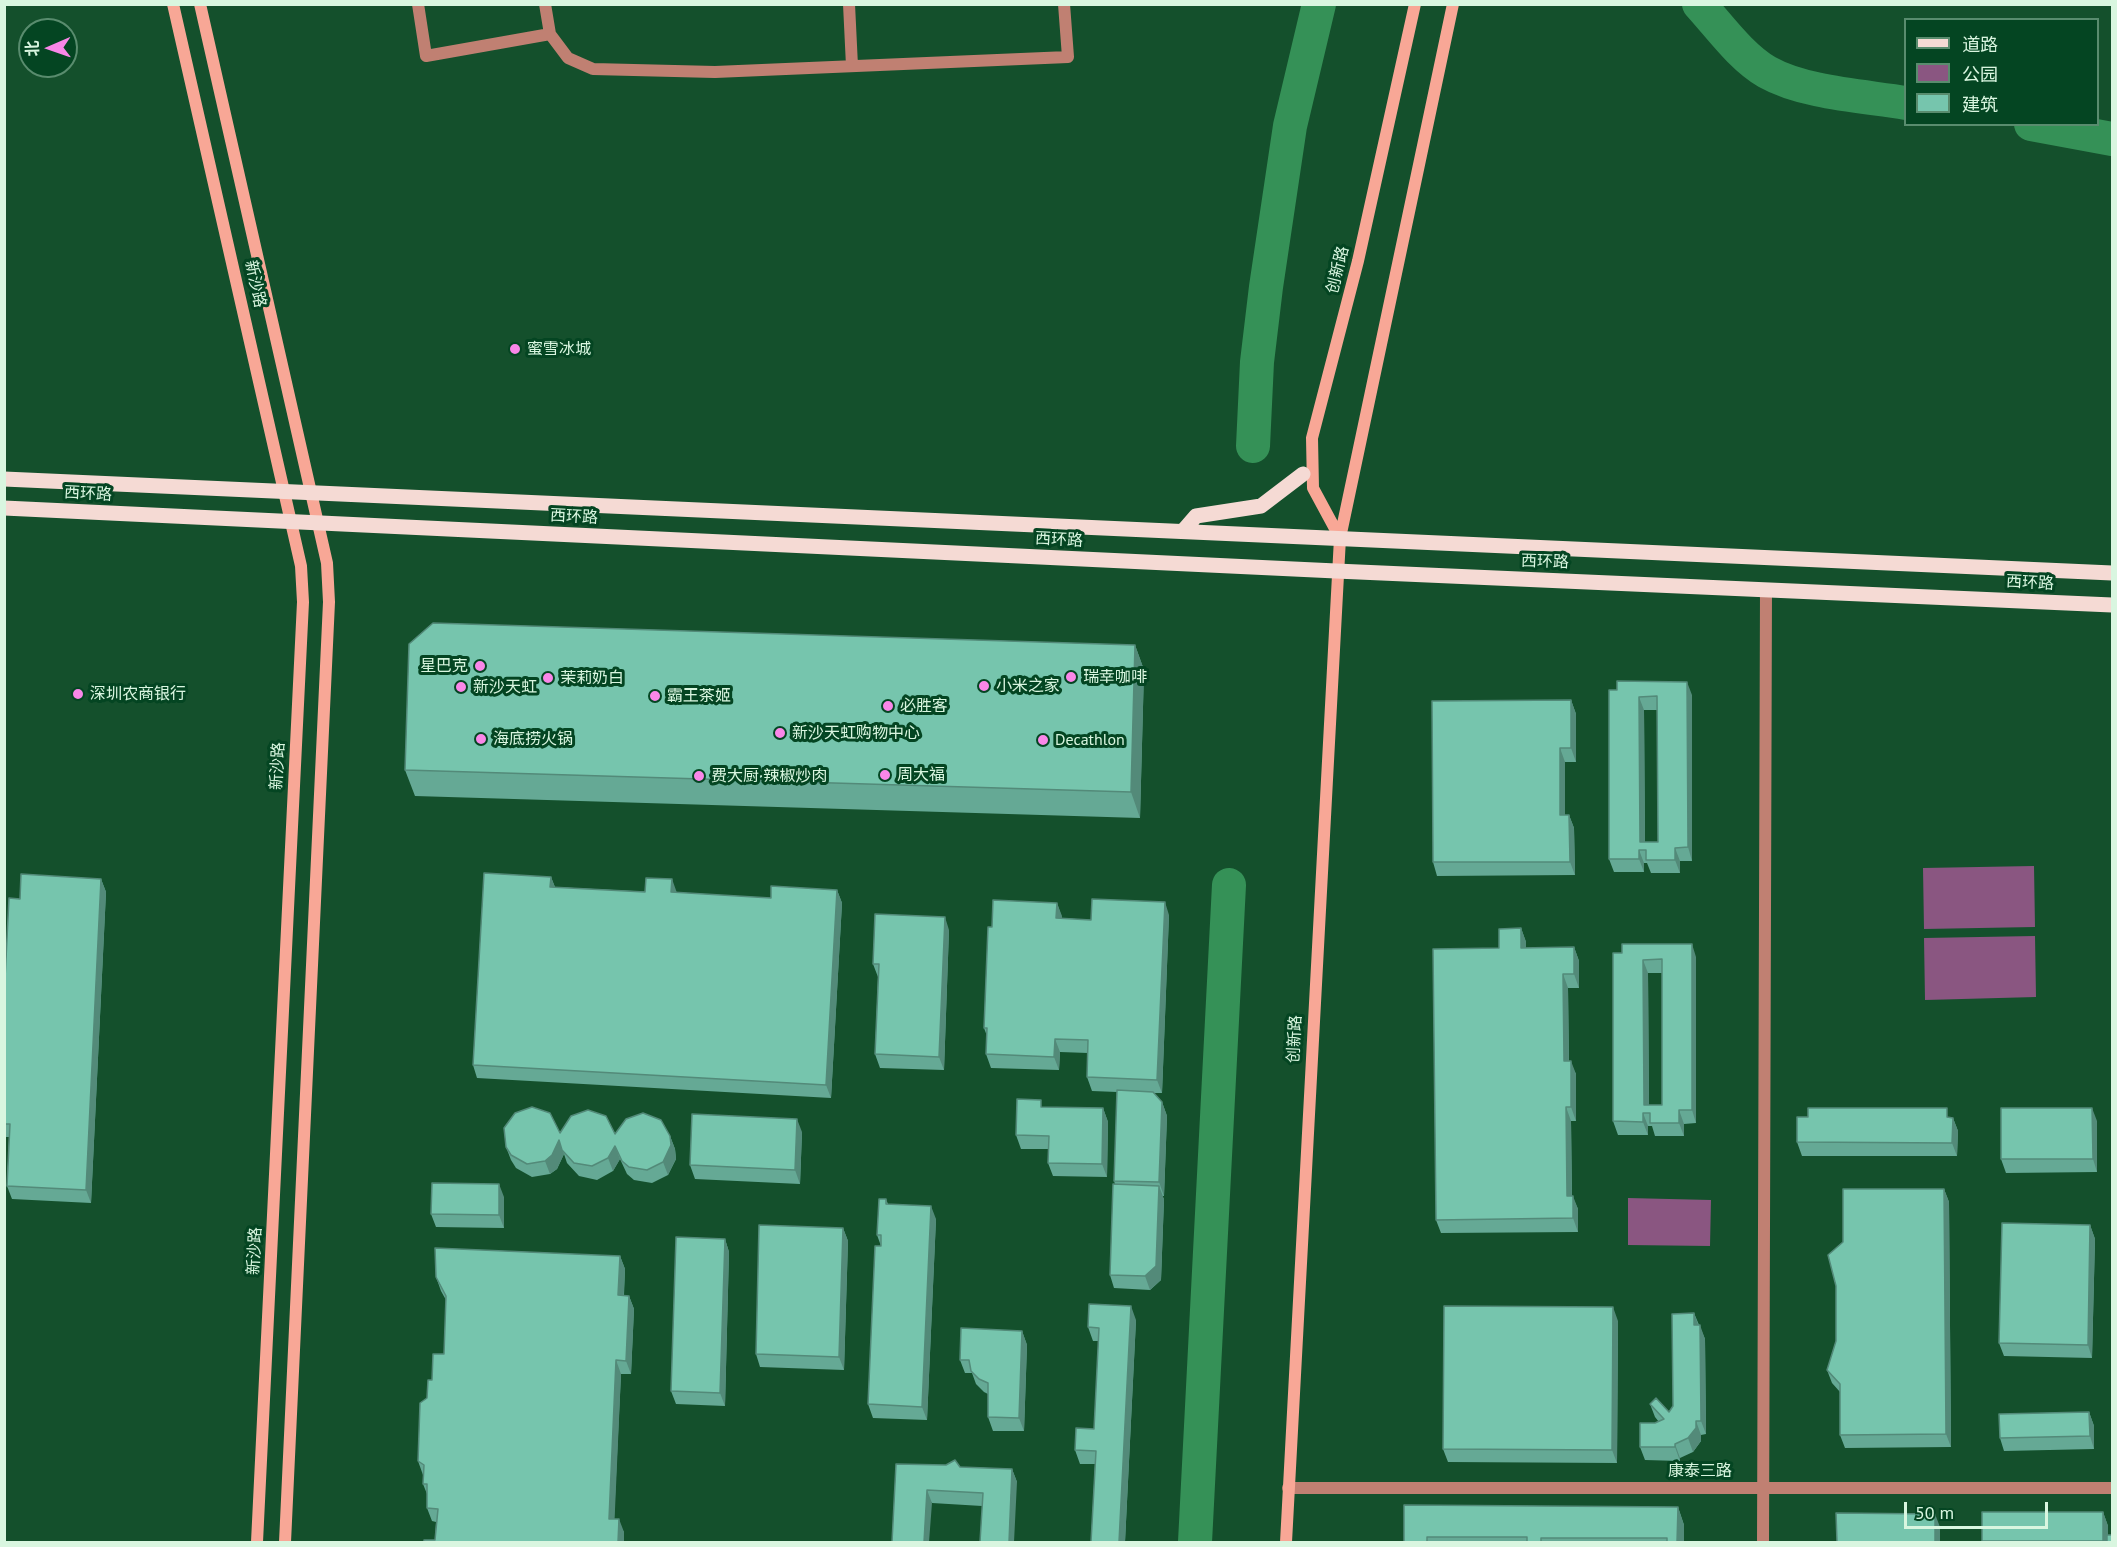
<!DOCTYPE html>
<meta charset="utf-8">
<style>
body{margin:0}
#map{position:relative;width:2117px;height:1547px;overflow:hidden;background:#14502c;font-family:"PT Sans","Noto Sans SC",sans-serif}
canvas{display:block}
.frame{position:absolute;inset:0;border:6px solid #d9f6e0;pointer-events:none}
.legend{position:absolute;left:1904px;top:18px;width:195px;height:108px;box-sizing:border-box;background:#044522;border:2px solid #598c6e;margin:0;padding:8px 10px;list-style:none;font-size:18px;color:#d9f6e0}
.legend li{display:flex;align-items:center;gap:12px;height:30px}
.legend b{width:30px;border:2px solid #598c6e}
.north{position:absolute;left:18px;top:18px;width:60px;height:60px;box-sizing:border-box;background:#044522;border:2px solid #598c6e;border-radius:50%;rotate:268deg;font-size:16px;font-weight:700;line-height:24px;text-align:center;color:#d9f6e0}
.north::after{content:'';display:block;margin:auto;width:21px;height:27px;background:#f987e8;clip-path:polygon(50% 0,100% 100%,50% 72%,0 100%)}
.scale{position:absolute;left:1904px;top:1502px;width:144px;height:27px;box-sizing:border-box;border:3px solid #d9f6e0;border-top:0;padding-left:8px;font-size:18px;line-height:21px;white-space:nowrap;color:#d9f6e0;-webkit-text-stroke:4px #044522;paint-order:stroke}
</style>
<div id="map">
<canvas width="2117" height="1547"></canvas>
<div class="frame"></div>
<ul class="legend">
<li><b style="height:8px;background:#f5dad4"></b>道路</li>
<li><b style="height:16px;background:#8a5681"></b>公园</li>
<li><b style="height:16px;background:#76c5ad"></b>建筑</li>
</ul>
<div class="north">北</div>
<div class="scale">50 m</div>
</div>
<script>
const ctx = document.querySelector('canvas').getContext('2d');
ctx.lineJoin = 'round';
function paint(path, color) { ctx.fillStyle = color; ctx.fill(path, 'evenodd'); }
function strokePath(path, color, width, dash) { ctx.strokeStyle = color; ctx.lineWidth = width; ctx.lineCap = dash ? 'butt' : 'round'; ctx.setLineDash(dash || []); ctx.stroke(path); }
function drawText(font, color, halo, rows, align = 'center') {
  ctx.font = font + ' "PT Sans","Noto Sans SC",sans-serif'; ctx.lineWidth = 6; ctx.setLineDash([]); ctx.textBaseline = 'middle'; ctx.strokeStyle = halo; ctx.fillStyle = color; for (const [text, x, y, turn = 0] of rows) {
    ctx.save(); ctx.translate(x, y); ctx.rotate((+turn || 0) * Math.PI / 180); ctx.textAlign = isNaN(turn) ? turn : align; if (halo) ctx.strokeText(text, 0, 0); ctx.fillText(text, 0, 0); ctx.restore();
  }
}
paint(new Path2D(`
 M2034 866 2035 927 1924 929 1923 868Z
 M2035 936 2036 997 1925 1000 1924 938Z
 M1628 1198 1711 1200 1710 1246 1628 1245Z`), '#8a5681');
strokePath(new Path2D(`
 M1699 4C1720 27 1741 57 1767 72 1804 93 1864 96 1906 103
 M2031 124 2112 139
 M1253 446 1257 362 1266 287 1290 126 1319 4
 M1195 1542 1229 885`), '#359157', 34);
strokePath(new Path2D(`
 M418 4 426 56 550 34
 M545 4 550 34 568 58 593 69 715 72 1068 57 1064 4
 M849 4 852 66
 M1288 1488H2112
 M1763 1542 1766 589`), '#c08072', 12);
strokePath(new Path2D(`
 M173 4 301 566 303 602 257 1542
 M200 4 327 563 329 602 285 1542
 M1340 538 1313 488 1312 438 1358 261 1415 4
 M1286 1542 1340 538 1453 4`), '#f8a796', 12);
strokePath(new Path2D(`
 M4 479 2112 573
 M4 508 1336 571 2112 605
 M1183 531 1196 516 1261 506 1303 474`), '#f5dad4', 15);
paint(new Path2D(`
 M1135 645 1144 670 1140 818 415 796 405 770Z
 M1617 690 1692 695V861H1680V873H1651L1647 863H1644V872H1614L1609 859ZM1644 710H1658V842H1645Z
 M1571 700 1576 714V762H1565V815H1569L1574 828 1575 875 1437 876 1433 862Z
 M551 877 555 887 771 898 837 890 842 903 831 1098 477 1078 473 1065Z
 M101 879 106 892 91 1203 12 1199 7 1186 9 1137H4V999L20 899Z
 M1057 903 1062 918 1091 920 1169 915 1162 1093H1154L1162 1102 1167 1116 1164 1196H1162L1164 1199 1161 1280 1150 1290 1114 1288 1110 1275 1115 1184 1114 1181 1117 1092 1092 1091 1087 1077 1088 1053 1060 1052 1059 1070 991 1068 986 1054 987 1036 984 1028 992 927Z
 M1521 928 1526 942V948L1574 947 1579 961V988H1568L1569 1061 1576 1074V1121H1571L1572 1196 1578 1209V1232L1441 1233 1436 1220 1499 948Z
 M949 930 944 1070 880 1068 875 1054 878 977 873 964Z
 M1613 953 1696 957V1123L1684 1124V1136H1655L1652 1126H1648V1135H1618L1613 1121ZM1648 973H1662V1105H1649Z
 M1044 1107 1103 1108 1108 1122 1107 1177 1053 1176 1048 1163 1049 1149H1021L1016 1135Z
 M1950 1118H1953L1958 1131 1957 1156H1802L1797 1142Z
 M2097 1121V1172L2006 1173 2001 1159Z
 M802 1132 800 1184 695 1179 690 1165Z
 M560 1133 670 1136 675 1149 676 1159 668 1175 652 1183 634 1180 627 1174 620 1159 613 1171 597 1180 579 1176 567 1163 564 1154 557 1169 550 1174 532 1177 516 1168 511 1160 506 1147Z
 M1944 1189 1949 1202 1951 1447 1845 1448 1840 1435V1392L1832 1383 1827 1370Z
 M504 1197V1228L436 1227 431 1214Z
 M886 1199 888 1204 936 1219 927 1420 873 1418 868 1404 881 1246 877 1235Z
 M2090 1225 2095 1239 2092 1358 2004 1356 1999 1343Z
 M843 1228 848 1241 844 1370 760 1367 756 1354Z
 M725 1239 729 1252 725 1406 676 1404 671 1391Z
 M620 1256 625 1269 624 1295 629 1296 634 1309 631 1374H621L614 1519 624 1532V1542H424L435 1540 436 1522 432 1521 427 1508V1494L423 1484V1475L418 1461 427 1398 432 1380 444 1354 446 1300 441 1291 436 1277Z
 M1694 1313 1705 1339 1706 1434 1701 1435V1441L1693 1452 1680 1458V1461L1645 1460 1640 1447 1655 1423 1659 1422 1655 1417 1650 1404 1669 1412 1673 1406Z
 M1136 1320 1125 1542H1091L1095 1464H1080L1075 1450 1094 1429 1099 1341H1093L1088 1327Z
 M1618 1321 1617 1463 1448 1462 1443 1449Z
 M1022 1331 1027 1345 1024 1431H993L988 1417V1394L984 1392 976 1384 972 1373H965L960 1360Z
 M2089 1412 2094 1426V1449L2004 1451 2000 1438Z
 M896 1464 1012 1469 1017 1482 982 1506 932 1503Z
 M1404 1505 1678 1507 1684 1525V1542H1404Z
 M2103 1512 2108 1526V1535L2112 1542H1983L1982 1541Z`), '#65a995');
paint(new Path2D(`
 M1135 645 1144 670 1140 818 1131 792Z
 M1687 682 1692 695V861L1688 847Z
 M1639 697 1644 710 1645 850 1640 842Z
 M1571 700 1576 714V762L1571 748Z
 M1560 748 1565 762V828L1560 815Z
 M1569 815 1574 828 1575 875 1570 862Z
 M1675 848 1680 861V873L1675 860Z
 M1639 850 1644 863V872L1639 859Z
 M551 877 556 890 550 887Z
 M101 879 106 892 91 1203 86 1190Z
 M672 879 677 893 671 892Z
 M837 890 842 903 831 1098 826 1085Z
 M1165 902 1169 915 1162 1093 1157 1080Z
 M1057 903 1062 916 1061 931 1056 918Z
 M945 917 949 930 944 1070 939 1057Z
 M1521 928 1526 942V961L1521 948Z
 M1692 944 1696 957V1123L1692 1110Z
 M1574 947 1579 961V988L1574 974Z
 M1643 960 1648 973 1649 1113 1644 1105Z
 M1563 974 1568 988 1569 1075 1564 1061Z
 M1055 1039 1060 1052 1059 1070 1054 1057Z
 M1571 1061 1576 1074V1121L1571 1107Z
 M1162 1102 1167 1116 1164 1196 1159 1182Z
 M1566 1107 1571 1121 1572 1209 1567 1196Z
 M1103 1108 1108 1122 1107 1177 1102 1164Z
 M2092 1108 2097 1121V1172L2093 1159Z
 M1679 1110 1684 1124V1136L1679 1123Z
 M1643 1113 1648 1126V1135L1643 1122Z
 M1953 1118 1958 1131 1957 1156 1952 1143Z
 M797 1119 802 1132 800 1184 795 1170Z
 M670 1136 675 1149 676 1159 668 1175 663 1162Z
 M559 1140 564 1154 557 1169 550 1174 545 1161Z
 M615 1146 620 1159 613 1171 608 1158Z
 M499 1184 504 1197V1228L499 1215Z
 M1159 1186 1164 1199 1161 1280 1150 1290 1145 1276Z
 M1944 1189 1949 1202 1951 1447 1946 1434Z
 M1573 1196 1578 1209V1232L1573 1218Z
 M931 1206 936 1219 927 1420 922 1407Z
 M2090 1225 2095 1239 2092 1358 2088 1345Z
 M843 1228 848 1241 844 1370 839 1357Z
 M725 1239 729 1252 725 1406 720 1393Z
 M620 1256 625 1269 623 1308 618 1295Z
 M629 1296 634 1309 631 1374 626 1361Z
 M1131 1306 1136 1320 1125 1542H1119Z
 M1613 1307 1618 1321 1617 1463 1612 1450Z
 M1694 1313 1699 1327 1694 1325Z
 M1700 1325 1705 1339 1706 1434 1701 1421Z
 M1022 1331 1027 1345 1024 1431 1019 1418Z
 M616 1360 621 1374 614 1532 609 1519Z
 M2089 1412 2094 1426V1449L2090 1436Z
 M1696 1421 1701 1435V1441L1693 1452 1688 1438Z
 M1675 1444 1680 1458V1461L1675 1447Z
 M1012 1469 1017 1482 1014 1542H1009Z
 M927 1490 932 1503 929 1542H924Z
 M1678 1507 1684 1525V1542H1677Z
 M2103 1512 2108 1526V1542H2103Z
 M1935 1514 1940 1527V1542H1935Z
 M619 1519 624 1532V1542H618Z`), '#538a79');
const building = new Path2D(`
 M433 623 1135 645 1131 792 405 770 409 644Z
 M1617 681 1687 682 1688 847 1675 848V860H1646V850H1639V859H1609V690H1617ZM1657 696 1658 842H1640L1639 697Z
 M1571 700V748H1560V815H1569L1570 862H1433L1432 701Z
 M484 873 551 877 550 887 645 892 646 878 672 879 671 892 771 898V886L837 890 826 1085 473 1065Z
 M21 874 101 879 86 1190 7 1186 10 1124H4V999L9 898 20 899Z
 M1092 899 1165 902 1157 1080 1087 1077 1088 1040 1055 1039 1054 1057 986 1054 987 1028H984L988 927H992L993 900 1057 903 1056 918 1091 920Z
 M875 914 945 917 939 1057 875 1054 879 964H873Z
 M1521 928V948L1574 947V974H1563L1564 1061H1571V1107H1566L1567 1196H1573V1218L1436 1220 1433 949 1499 948V929Z
 M1622 944H1692V1110H1679V1123H1650V1113H1643V1122L1613 1121V953H1622ZM1662 959V1105H1644L1643 960Z
 M1117 1090 1153 1092 1162 1102 1159 1182 1114 1181Z
 M1017 1099 1041 1100V1107L1103 1108 1102 1164 1048 1163 1049 1136 1016 1135Z
 M532 1107 550 1113 560 1133 571 1116 588 1110 606 1116 615 1134 626 1119 643 1113 661 1120 670 1136 671 1145 663 1162 647 1170 629 1167 622 1161 615 1146 608 1158 592 1166 574 1163 562 1150 559 1140 552 1155 545 1161 527 1164 511 1155 506 1147 504 1128 515 1113Z
 M1808 1108H1947V1117L1953 1118 1952 1143 1797 1142V1117H1808Z
 M2001 1108H2092L2093 1159H2001Z
 M692 1114 797 1119 795 1170 690 1165Z
 M432 1183 499 1184V1215L431 1214Z
 M1113 1184 1159 1186 1156 1266 1145 1276 1110 1275Z
 M1843 1189H1944L1946 1434 1840 1435V1384L1827 1370 1836 1341V1286L1828 1255 1843 1242Z
 M879 1199H886V1204L931 1206 922 1407 868 1404 875 1246H881V1235H877Z
 M2002 1223 2090 1225 2088 1345 1999 1343Z
 M759 1225 843 1228 839 1357 756 1354Z
 M676 1237 725 1239 720 1393 671 1391Z
 M435 1248 620 1256 618 1295 629 1296 626 1361 616 1360 609 1519H619L618 1542H424V1540H435L438 1509 427 1508V1484H423L424 1465 418 1461 420 1403 427 1398 428 1380H432L433 1354H444L446 1296 436 1277Z
 M1089 1304 1131 1306 1119 1542H1091L1096 1451 1075 1450 1076 1428 1094 1429 1099 1328 1088 1327Z
 M1444 1306 1613 1307 1612 1450 1443 1449Z
 M1694 1313V1325H1700L1701 1421H1696V1428L1688 1438 1675 1444V1447H1640V1423H1655L1664 1419 1650 1404 1656 1398 1669 1412 1673 1406 1672 1314Z
 M961 1328 1022 1331 1019 1418 988 1417V1383L979 1379 971 1371 969 1360H960Z
 M2089 1412 2090 1436 2000 1438 1999 1414Z
 M955 1460 960 1467 1012 1469 1009 1542H980L983 1493 927 1490 924 1542H892L896 1464 946 1465Z
 M1404 1505 1678 1507 1677 1542H1667V1538H1541V1542H1527V1537H1427V1542H1404Z
 M1982 1512H2103V1541H1982Z
 M1836 1513 1935 1514V1542H1837Z
 M2107 1535H2112V1542H2107Z`);
paint(building, '#76c5ad');
strokePath(building, '#538a79', 1.5);
for (const [x, y, r, color] of [
 [515,349,6,"#f987e8"],
 [480,666,6,"#f987e8"],
 [1071,677,6,"#f987e8"],
 [548,678,6,"#f987e8"],
 [984,686,6,"#f987e8"],
 [461,687,6,"#f987e8"],
 [78,694,6,"#f987e8"],
 [655,696,6,"#f987e8"],
 [888,706,6,"#f987e8"],
 [780,733,6,"#f987e8"],
 [481,739,6,"#f987e8"],
 [1043,740,6,"#f987e8"],
 [885,775,6,"#f987e8"],
 [699,776,6,"#f987e8"]
]) { const dot = new Path2D(); dot.arc(x, y, r, 0, 2 * Math.PI); ctx.fillStyle = color; ctx.fill(dot); strokePath(dot, '#044522', 2); }
drawText('16px', '#d9f6e0', '#044522', [
 ["创新路",1338,270,-76],
 ["新沙路",255,284,78],
 ["西环路",88,494,3],
 ["西环路",574,517,3],
 ["西环路",1059,540,3],
 ["西环路",1545,562,2],
 ["西环路",2030,583,3],
 ["新沙路",278,766,-87],
 ["创新路",1295,1039,-87],
 ["新沙路",255,1251,-87],
 ["康泰三路",1700,1471]
]);
drawText('16px', '#d9f6e0', '#044522', [
 ["蜜雪冰城",527,349],
 ["星巴克",468,666,"right"],
 ["瑞幸咖啡",1083,677],
 ["茉莉奶白",560,678],
 ["小米之家",996,686],
 ["新沙天虹",473,687],
 ["深圳农商银行",90,694],
 ["霸王茶姬",667,696],
 ["必胜客",900,706],
 ["新沙天虹购物中心",792,733],
 ["海底捞火锅",493,739],
 ["Decathlon",1055,740],
 ["周大福",897,775],
 ["费大厨·辣椒炒肉",711,776]
], 'left');
</script>
